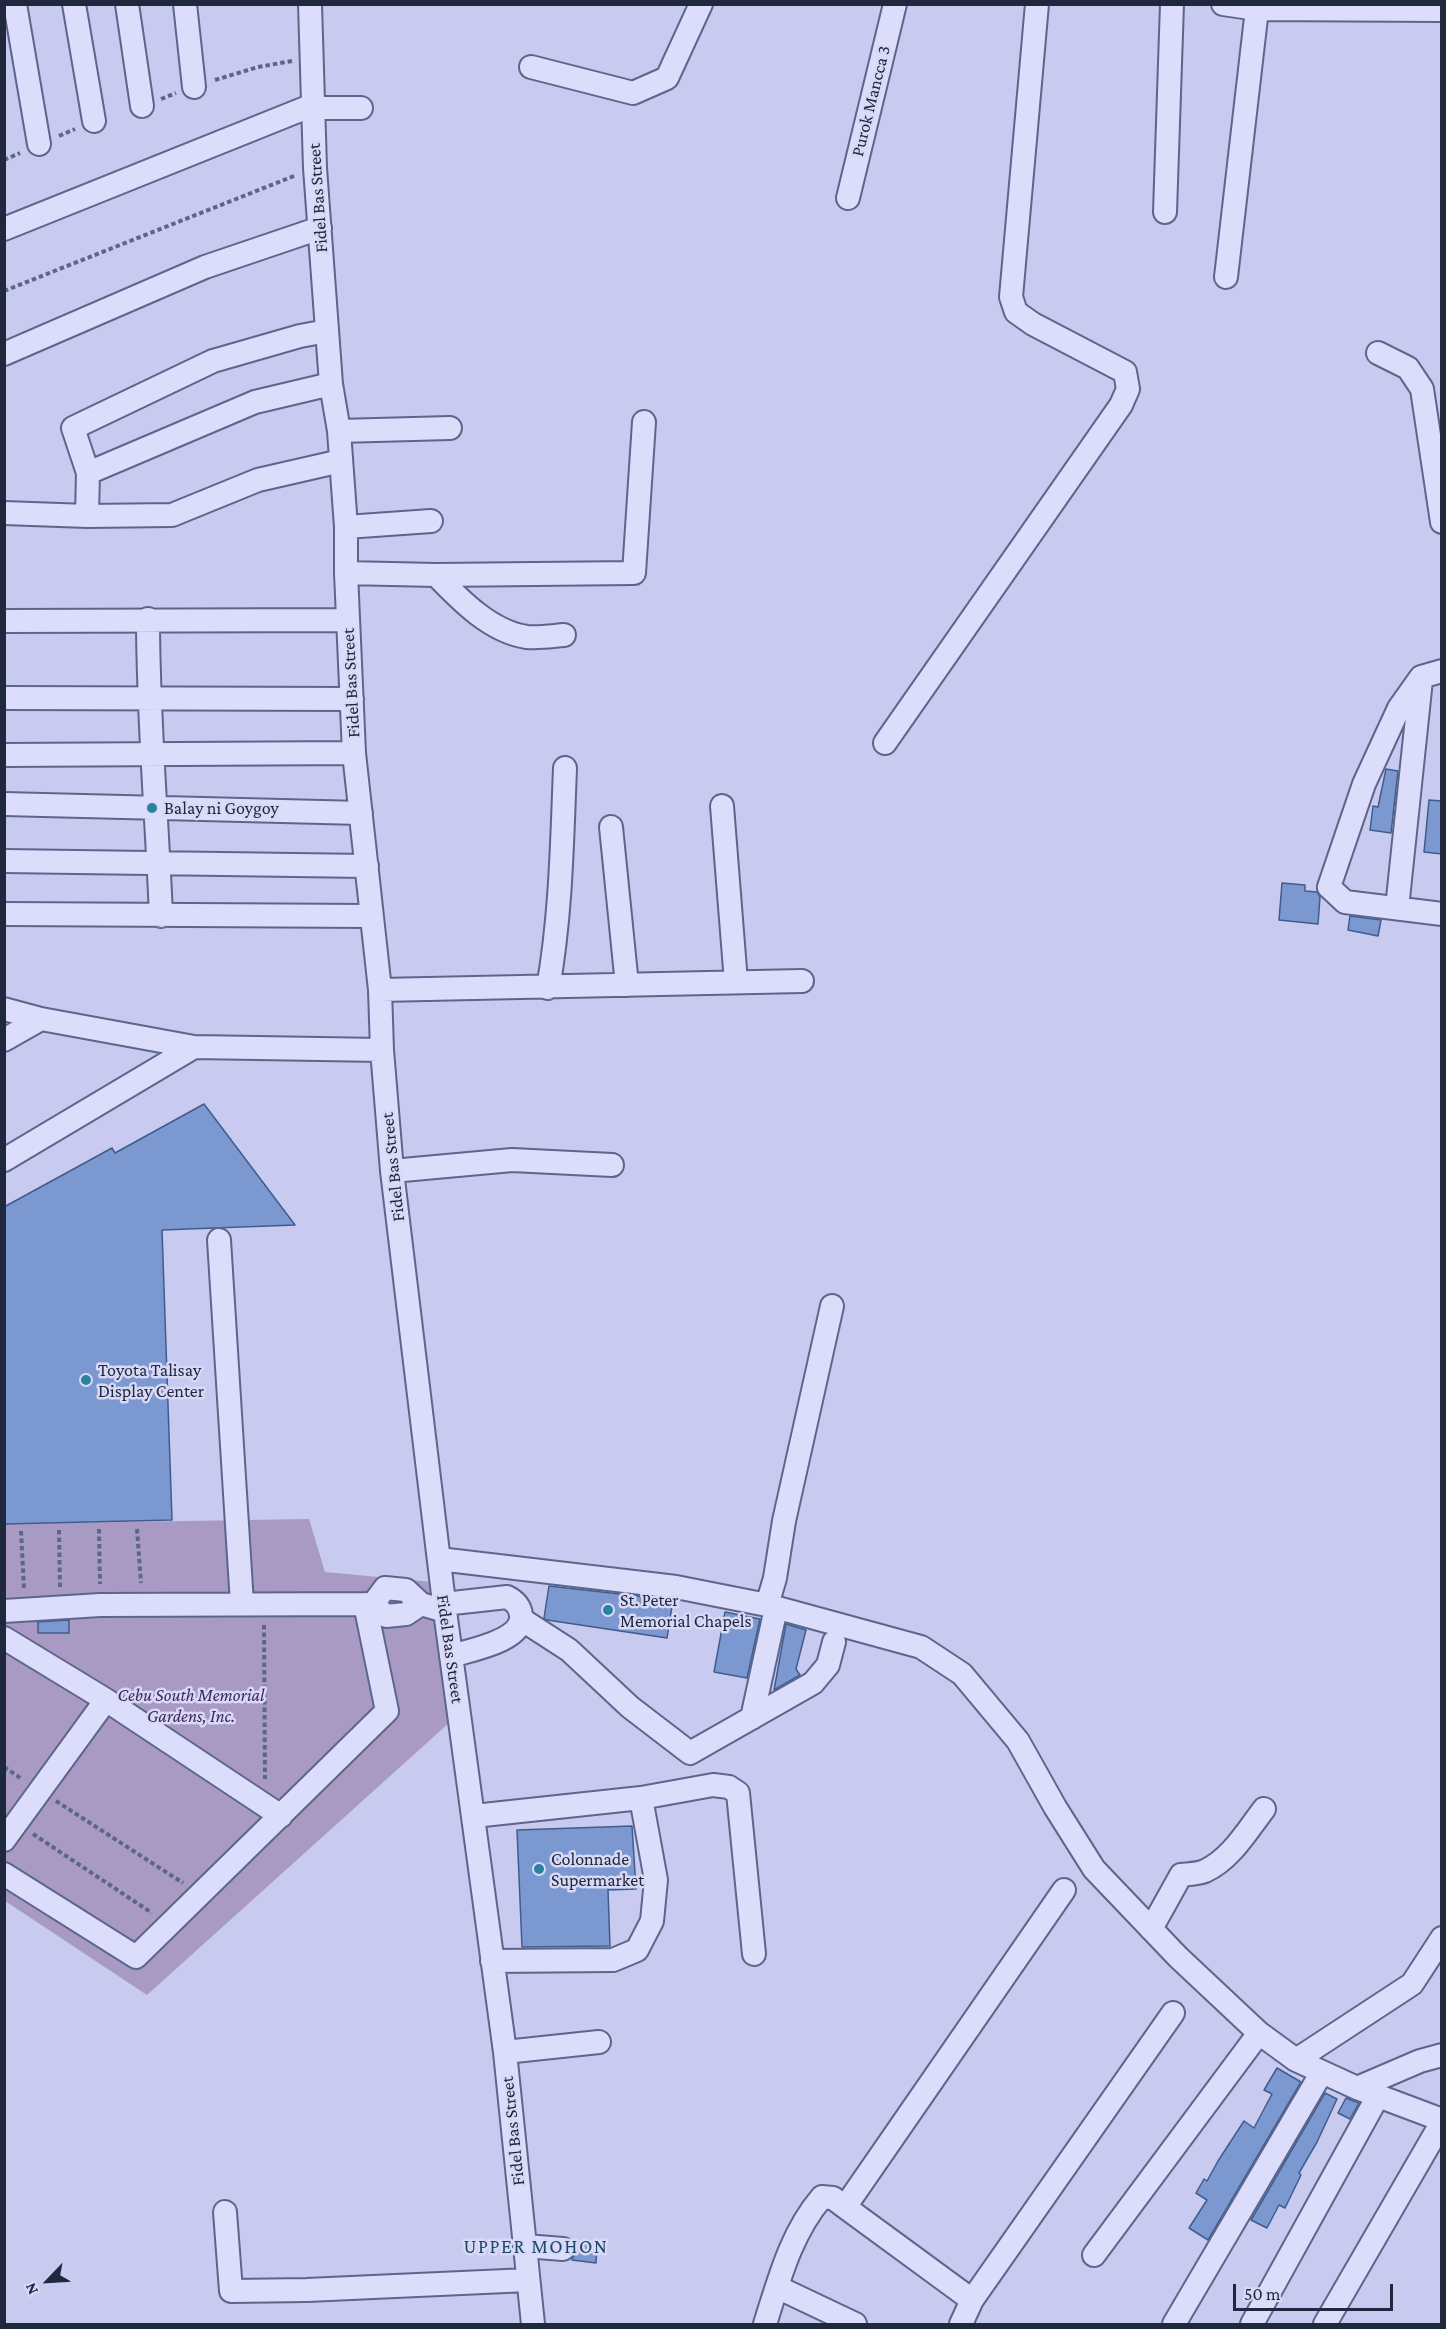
<!DOCTYPE html>
<style>
body{margin:0}
#map{position:relative;width:1446px;height:2329px;overflow:hidden;background:#c8caf0;font-family:"Crimson Pro",serif}
canvas{display:block}
.frame{position:absolute;inset:0;border:6px solid #20283d;pointer-events:none}
.north{position:absolute;left:18px;top:2251px;width:60px;height:60px;-webkit-text-stroke:4px #d8d9f7;paint-order:stroke;rotate:245deg;font-size:16px;font-weight:700;line-height:24px;text-align:center;color:#20283d}
.north::after{content:'';display:block;margin:auto;width:21px;height:27px;background:#20283d;clip-path:polygon(50% 0,100% 100%,50% 72%,0 100%)}
.scale{position:absolute;left:1233px;top:2284px;width:160px;height:27px;box-sizing:border-box;border:3px solid #20283d;border-top:0;padding-left:8px;font-size:18px;line-height:21px;white-space:nowrap;color:#20283d;-webkit-text-stroke:4px #d8d9f7;paint-order:stroke}
</style>
<div id="map">
<canvas width="1446" height="2329"></canvas>
<div class="frame"></div>
<div class="north">N</div>
<div class="scale">50 m</div>
</div>
<script>
const ctx = document.querySelector('canvas').getContext('2d');
ctx.lineJoin = 'round';
function paint(path, color) { ctx.fillStyle = color; ctx.fill(path, 'evenodd'); }
function strokePath(path, color, width, dash) { ctx.strokeStyle = color; ctx.lineWidth = width; ctx.lineCap = dash ? 'butt' : 'round'; ctx.setLineDash(dash || []); ctx.stroke(path); }
function drawText(font, color, halo, rows, align = 'center') {
  ctx.font = font + ' "Crimson Pro",serif'; ctx.lineWidth = 5; ctx.setLineDash([]); ctx.textBaseline = 'middle'; ctx.strokeStyle = halo; ctx.fillStyle = color; for (const [text, x, y, turn = 0] of rows) {
    ctx.save(); ctx.translate(x, y); ctx.rotate((+turn || 0) * Math.PI / 180); ctx.textAlign = isNaN(turn) ? turn : align; if (halo) ctx.strokeText(text, 0, 0); ctx.fillText(text, 0, 0); ctx.restore();
  }
}
paint(new Path2D(`
 M309 1519 325 1572 432 1582 450 1722 147 1995 5 1901 4 1524Z`), '#a99ac4');
const building = new Path2D(`
 M1386 769 1398 771 1391 833 1370 830 1373 806 1378 807Z
 M1429 800 1442 801V854L1424 852Z
 M1282 883 1305 885V891L1317 892 1320 897 1318 924 1279 920Z
 M1350 916 1381 920 1378 936 1348 930Z
 M204 1104 295 1225 162 1230 172 1520 4 1524V1207L112 1148 115 1153Z
 M549 1586 673 1600 667 1638 547 1620 544 1618Z
 M725 1612 760 1619 747 1678 714 1672Z
 M69 1620V1633H38V1622Z
 M786 1624 806 1630 796 1669 800 1675 774 1690Z
 M632 1826 636 1889 608 1890 610 1946 522 1947 517 1830Z
 M1277 2068 1301 2082 1208 2240 1189 2228 1207 2200 1196 2193 1204 2179 1207 2181 1218 2161 1244 2121 1254 2128 1272 2094 1264 2090Z
 M1325 2093 1337 2099 1317 2142 1299 2173 1301 2175 1285 2208 1279 2205 1267 2228 1251 2220Z
 M1346 2098 1359 2103 1350 2119 1338 2113Z
 M575 2243 597 2244 596 2263 572 2260 576 2251Z`);
paint(building, '#7c98d0');
strokePath(building, '#405c8d', 1.5);
const minor = new Path2D(`
 M15 4 39 144
 M74 4 94 121
 M127 4 142 106
 M185 4 194 87
 M310 4 315 168 331 384 339 431 346 527V573L354 753 380 990 382 1050 392 1171 445 1611 505 2052 533 2324
 M1223 4 1257 9 1442 10
 M531 67 633 93 667 78 701 4
 M313 108H361
 M848 198 895 4
 M1165 212 1172 4
 M4 229 313 105
 M1226 277 1257 9
 M1378 353 1408 368 1422 389 1442 522
 M4 354 205 267 320 228
 M339 431 450 428
 M88 473 73 428 213 361 300 336 327 331
 M4 513 87 516 172 515 258 480 341 461
 M87 516 88 473 255 402 331 384
 M346 527 431 521
 M346 573 436 575 634 573 644 422
 M436 575C460 600 491 632 527 637 539 638 552 636 564 635
 M148 619C148 719 157 817 161 916
 M4 621 348 620
 M1442 671 1421 677 1399 708 1364 784 1329 887 1345 902 1442 914
 M4 698 352 699
 M885 743 1121 405 1128 389 1125 372 1033 324 1016 312 1011 297 1037 4
 M4 755 354 753
 M4 804 361 813
 M722 806 736 982
 M611 827 627 985
 M4 861 367 866
 M1397 908 1421 680
 M4 914 371 916
 M548 988C561 915 562 842 565 768
 M380 990 802 981
 M4 1009 41 1019 194 1047 382 1050
 M4 1040 41 1019
 M4 1160 194 1047
 M392 1171 512 1160 612 1165
 M219 1240 242 1604
 M439 1559 676 1587 767 1605 921 1647 962 1674 1018 1741 1055 1807 1094 1869 1178 1957 1259 2033 1296 2060 1357 2088 1442 2120
 M373 1604 385 1588 406 1590 421 1604
 M444 1604 507 1597C515 1601 520 1606 521 1615 524 1641 470 1650 451 1656
 M767 1605 775 1578 784 1521 832 1306
 M4 1611 100 1605 373 1604 386 1616 406 1614 421 1604 445 1611
 M521 1619 569 1650 630 1707 690 1753 813 1683 828 1665 834 1642
 M4 1638 106 1700 281 1816
 M752 1718 776 1608
 M474 1816 641 1798 713 1785 729 1787 738 1793 754 1954
 M4 1840 106 1700
 M4 1874 136 1957 387 1711 365 1604
 M1151 1929 1181 1875C1189 1874 1198 1874 1205 1871 1231 1859 1247 1831 1264 1809
 M492 1961 613 1960 637 1950 652 1921 656 1880 641 1798
 M505 2052 599 2042
 M1296 2060 1412 1984 1442 1938
 M1357 2088 1420 2061 1442 2055
 M845 2207 1064 1890
 M225 2212 231 2291 307 2290 528 2280
 M525 2246 563 2249
 M1094 2255 1259 2033
 M777 2287 855 2324
 M765 2324C779 2280 791 2233 822 2197L833 2198 845 2207 972 2300
 M961 2324 972 2300 1173 2013
 M1174 2324 1322 2072
 M1252 2324 1378 2096
 M1325 2324 1442 2122`);
strokePath(minor, '#5c668d', 26);
strokePath(new Path2D(`
 M215 80 258 67 292 61
 M161 99 176 93
 M59 136 75 129
 M4 160 20 153
 M4 291 294 176
 M99 1529 100 1584
 M137 1529 141 1583
 M59 1530 60 1588
 M21 1531 24 1589
 M264 1625 265 1779
 M4 1767 22 1779
 M56 1801 183 1883
 M33 1834 152 1913`), '#5c668d', 4, [4.5, 3]);
strokePath(minor, '#dcddfa', 22);
for (const [x, y, r, color] of [
 [152,808,6,"#29829f"],
 [86,1380,6,"#29829f"],
 [608,1610,6,"#29829f"],
 [539,1869,6,"#29829f"]
]) { const dot = new Path2D(); dot.arc(x, y, r, 0, 2 * Math.PI); ctx.fillStyle = color; ctx.fill(dot); strokePath(dot, '#d8d9f7', 2); }
drawText('18px', '#20283d', '#d8d9f7', [
 ["Purok Mancca 3",871,101,-76],
 ["Fidel Bas Street",318,198,-94],
 ["Fidel Bas Street",351,683,-93],
 ["Fidel Bas Street",393,1167,-96],
 ["Fidel Bas Street",450,1649,82],
 ["Fidel Bas Street",513,2131,-96]
]);
drawText('18px', '#20283d', '#d8d9f7', [
 ["Balay ni Goygoy",164,808],
 ["Toyota Talisay",98,1370],
 ["Display Center",98,1391],
 ["St. Peter",620,1600],
 ["Memorial Chapels",620,1621],
 ["Colonnade",551,1859],
 ["Supermarket",551,1880]
], 'left');
drawText('italic 18px', '#40265a', '#d8d9f7', [
 ["Cebu South Memorial",191,1695],
 ["Gardens, Inc.",191,1716]
]);
ctx.letterSpacing = '1.5px';
drawText('20px', '#1d486b', '#d8d9f7', [
 ["UPPER MOHON",536,2247]
]);
ctx.letterSpacing = '0px';
</script>
